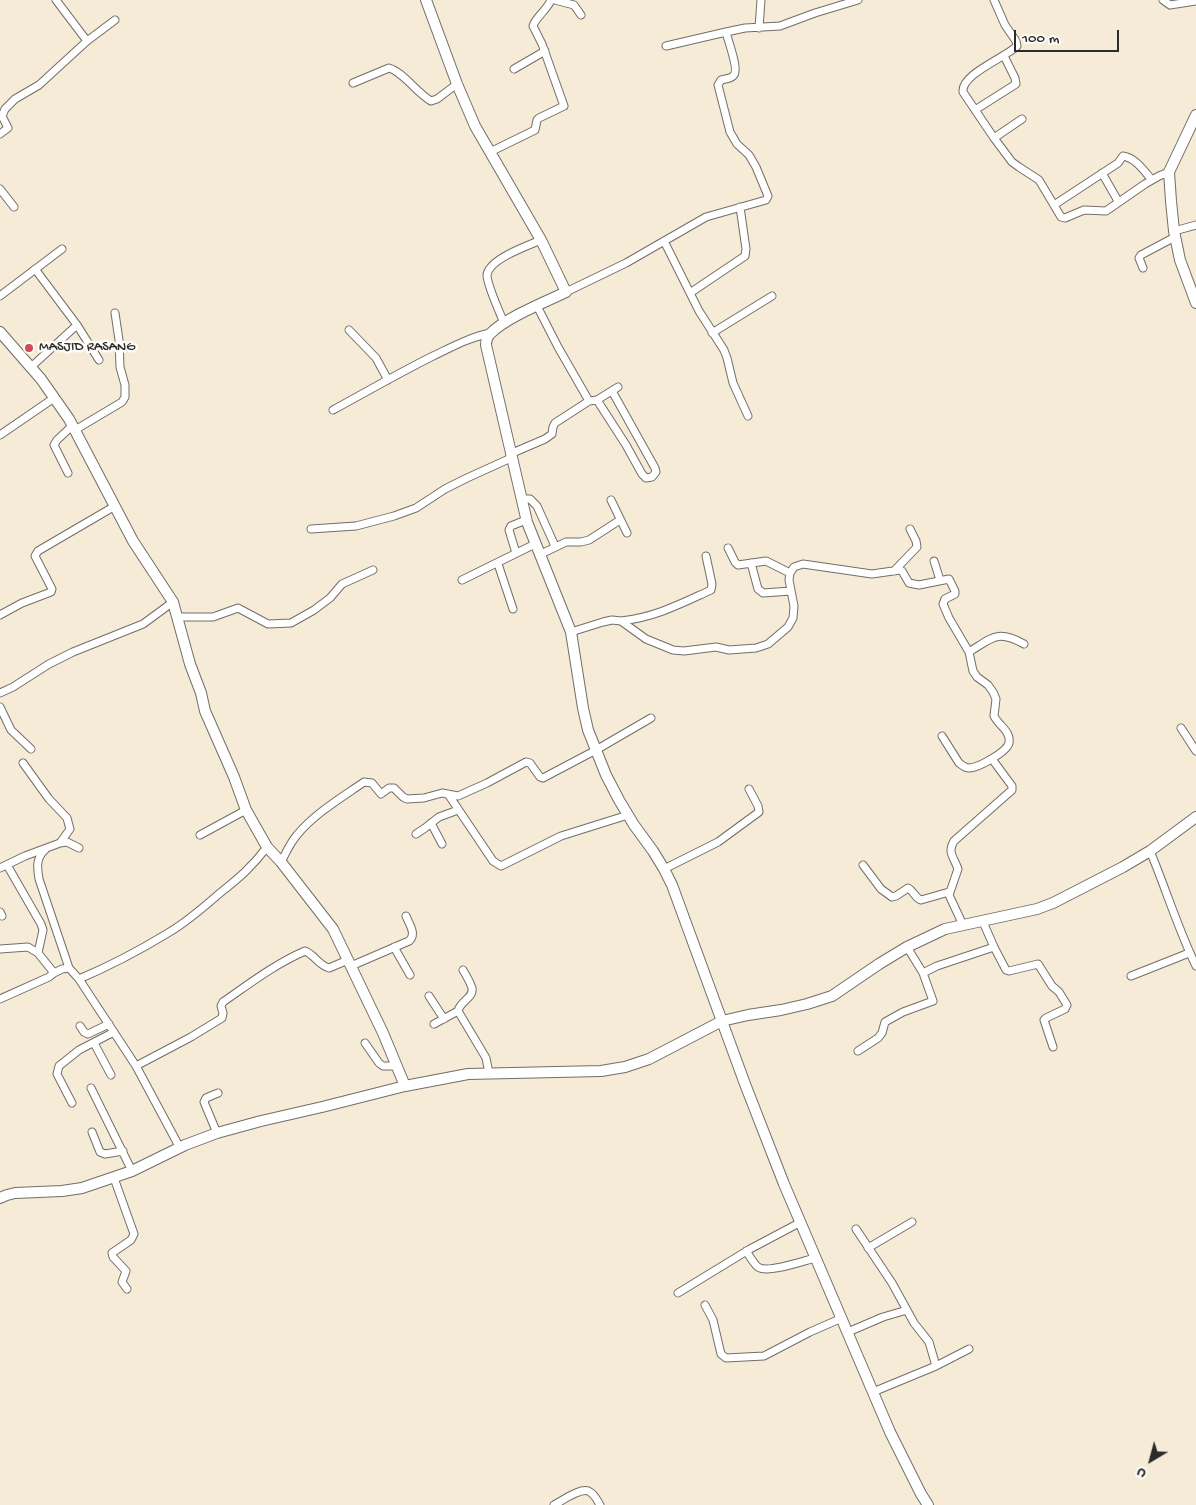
<!DOCTYPE html>
<style>
body{margin:0}
#map{position:relative;width:1196px;height:1505px;overflow:hidden;background:#f6ebd7;font-family:"Gochi Hand",sans-serif}
canvas{display:block}
.north{position:absolute;left:1126px;top:1435px;width:50px;height:50px;-webkit-text-stroke:4px #fdfcf7;paint-order:stroke;rotate:217deg;font-size:14px;font-weight:700;line-height:20px;text-align:center;color:#2b2b2b}
.north::after{content:'';display:block;margin:auto;width:18px;height:22px;background:#2b2b2b;clip-path:polygon(50% 0,100% 100%,50% 72%,0 100%)}
.scale{position:absolute;left:1014px;top:30px;width:105px;height:22px;box-sizing:border-box;border:2px solid #2b2b2b;border-top:0;padding-left:6px;font-size:15px;line-height:18px;white-space:nowrap;color:#2b2b2b;-webkit-text-stroke:4px #fdfcf7;paint-order:stroke}
</style>
<div id="map">
<canvas width="1196" height="1505"></canvas>
<div class="north">U</div>
<div class="scale">100 m</div>
</div>
<script>
const ctx = document.querySelector('canvas').getContext('2d');
ctx.lineJoin = 'round';
function strokePath(path, color, width, dash) { ctx.strokeStyle = color; ctx.lineWidth = width; ctx.lineCap = dash ? 'butt' : 'round'; ctx.setLineDash(dash || []); ctx.stroke(path); }
function drawText(font, color, halo, rows, align = 'center') {
  ctx.font = font + ' "Gochi Hand",sans-serif'; ctx.lineWidth = 5; ctx.setLineDash([]); ctx.textBaseline = 'middle'; ctx.strokeStyle = halo; ctx.fillStyle = color; for (const [text, x, y, turn = 0] of rows) {
    ctx.save(); ctx.translate(x, y); ctx.rotate((+turn || 0) * Math.PI / 180); ctx.textAlign = isNaN(turn) ? turn : align; if (halo) ctx.strokeText(text, 0, 0); ctx.fillText(text, 0, 0); ctx.restore();
  }
}
const street = new Path2D(`
 M555 0 574 5 581 15
 M994 0 1005 25 1016 41 1017 46C1005 58 961 74 963 92L994 138 1012 162 1019 167 1039 180 1061 217 1065 218 1084 210 1106 211 1145 184 1159 176 1169 172
 M1163 0 1170 5 1196 1
 M759 28 761 0
 M87 41 115 20
 M666 46 726 32
 M514 69 545 51
 M353 83 389 68C403 72 417 93 431 101L437 99 457 84
 M975 110 1016 84 1015 78 1004 56
 M0 134 8 128 2 116 5 109 15 99 39 85 87 41 56 0
 M994 138 1022 119
 M490 152 535 130 537 120 539 118 564 106 542 44 533 26C535 18 547 10 551 0
 M1102 173 1118 201
 M0 189 14 207
 M1054 205 1118 163 1123 156C1136 158 1144 171 1152 180
 M1174 231 1196 225
 M664 241 699 311 724 350 727 358 733 383 748 416
 M1143 268 1139 258 1141 255 1175 237
 M35 269 77 325 99 360
 M566 292 626 263 706 217 766 200 768 196 756 167 749 155 737 144 730 132 718 85 721 80C724 79 730 79 733 76 740 71 728 41 726 32L745 28 780 26 815 13 858 0
 M690 293 745 256 746 249 740 207
 M0 296 62 249
 M537 306 558 347 589 401
 M504 323C500 313 487 285 487 275 489 259 527 246 541 240
 M349 330 376 358 388 380
 M712 333 772 296
 M31 367 77 325
 M597 400 626 445 642 474 646 478 652 477 656 472 655 468 612 391
 M333 410C366 392 399 373 433 356 452 347 470 337 491 333
 M75 430 122 402 125 397V385L120 367 119 340 115 313
 M0 435 54 398
 M510 454 545 439 552 434 553 427 555 423 589 401 597 400 618 387
 M68 473 54 445 57 440 72 426
 M521 499H530L537 506 555 546
 M611 500 627 533
 M311 529 356 526 394 516 416 508 445 489 467 478 511 458
 M728 548 735 562 738 565 766 561 790 573
 M516 553 509 530 511 526 526 520
 M539 555 566 542H581L589 540 620 520
 M934 561 940 580
 M751 563 758 589 763 593 791 591
 M498 564 513 609
 M894 571 917 547 916 541 910 529
 M462 580 535 544
 M0 615 22 603 51 592 52 589 35 556 38 551 115 506
 M178 617H213L238 608 268 624 291 623 314 610 330 598 342 584 373 570
 M621 621C656 617 680 604 711 590L712 584 706 556
 M571 632 603 622 612 620 621 621 646 639 673 650 684 651 716 647 729 650 756 648 768 644 788 627 793 618 794 606 789 580 790 573 794 567 803 564 872 574 900 570 902 571 909 583 919 585 949 579 955 591V594L945 599 943 604 949 618 969 652 973 671 977 677 988 685 993 692 996 699 994 716C999 726 1011 731 1009 743 1007 752 978 768 969 768 965 768 962 765 959 763L942 736
 M969 652C992 638 997 629 1024 644
 M0 693 13 687 49 664 73 652 143 624 173 602
 M0 707 11 730 31 749
 M1181 728 1196 751
 M448 794 493 861 501 866 561 836 628 815
 M431 823 442 844
 M416 834 425 828 439 817 458 810
 M200 835 246 810
 M60 843 67 842 79 848
 M45 850C36 858 37 867 39 879L69 968
 M1150 851C1166 889 1178 929 1196 966
 M281 862C286 853 290 843 297 835 314 814 341 798 364 782L372 783 381 794 389 788H394L403 797 407 799 424 798 442 793 458 796 487 783 526 762 530 763 540 777 543 778 596 750 651 718
 M7 865 41 924 43 930 38 953 54 973 62 969 69 968 79 979 136 1066 180 1148
 M863 865 881 889 892 897 896 896 908 888C914 891 915 898 921 900L949 892
 M0 868 25 856 60 843 70 829 67 818 49 799 23 763
 M664 869 718 842 759 812 758 806 749 789
 M0 912 2 916
 M983 922 994 947 1006 970 1009 971 1038 964 1052 986 1059 992 1067 1005 1065 1009 1046 1018 1044 1020 1053 1047
 M963 925 949 895 958 869C954 857 947 853 954 841L1012 790V786L992 759
 M394 947 410 975
 M0 949 28 947 38 953
 M351 966 409 941C417 934 409 924 406 916
 M463 970C466 975 470 982 472 988 474 998 460 1001 458 1011L486 1058 489 1073
 M923 973 937 966 994 947
 M1131 976 1189 953
 M79 979C110 966 140 950 168 933 187 922 204 907 220 893 239 878 252 867 267 847
 M429 996 444 1019
 M0 999 49 977 54 973
 M434 1024 458 1011
 M80 1026 84 1032 88 1034 109 1024
 M94 1043 111 1075
 M365 1043 379 1063 383 1066H397
 M858 1051 878 1038 882 1033 885 1022 903 1012 933 1001 923 973 907 947
 M136 1066 191 1037 222 1018 223 1013 221 1006 223 1002C249 984 275 964 305 951 315 955 318 965 329 968L348 960
 M91 1088 132 1171
 M72 1103 57 1074 59 1066 79 1050 114 1032
 M92 1132 100 1152 105 1154 123 1151
 M217 1133 204 1102 206 1098 218 1093
 M114 1178 134 1234 131 1240 112 1253 113 1257 126 1271 122 1282 127 1289
 M856 1229 892 1283 914 1323 929 1342 936 1366
 M868 1248 912 1222
 M746 1251C750 1256 753 1263 758 1267 767 1274 803 1261 815 1258
 M678 1293 750 1249 801 1222
 M705 1305 713 1320 721 1354 726 1358 764 1356 810 1332 842 1318
 M848 1332 883 1317 907 1310
 M873 1392 936 1366 969 1349
 M554 1505C562 1501 582 1486 590 1492 595 1495 597 1500 600 1505`);
const secondary = new Path2D(`
 M426 0 457 84 475 126 541 240 566 292C545 302 505 318 490 334 487 337 486 340 486 345L527 522 571 632 583 708 588 730 606 775 619 800 634 825 653 851 664 869 672 885 745 1084 784 1184 890 1432 921 1494 928 1505
 M1196 115 1169 172 1171 201 1174 231 1180 260 1196 303
 M0 332 41 379 69 419 133 541 173 602 190 664 201 693 205 711 234 777 246 810 267 847 281 862 333 929 383 1033 405 1086
 M0 1198 7 1195 15 1193 62 1191 82 1188 132 1171 185 1145 217 1133 261 1121 322 1107 405 1086 468 1074 601 1071 625 1067 649 1059 722 1021 748 1015 781 1010 807 1004 832 996 879 964 907 947 945 929 1037 909 1053 903 1123 867 1150 851 1196 817`);
strokePath(street, '#726e67', 9);
strokePath(secondary, '#726e67', 12);
strokePath(street, '#fff', 7);
strokePath(secondary, '#fff', 10);
for (const [x, y, r, color] of [
 [29,348,5,"#d1495b"]
]) { const dot = new Path2D(); dot.arc(x, y, r, 0, 2 * Math.PI); ctx.fillStyle = color; ctx.fill(dot); strokePath(dot, '#fdfcf7', 2); }
drawText('14px', '#2b2b2b', '#fdfcf7', [
 ["MASJID RASANG",39,348]
], 'left');
</script>
